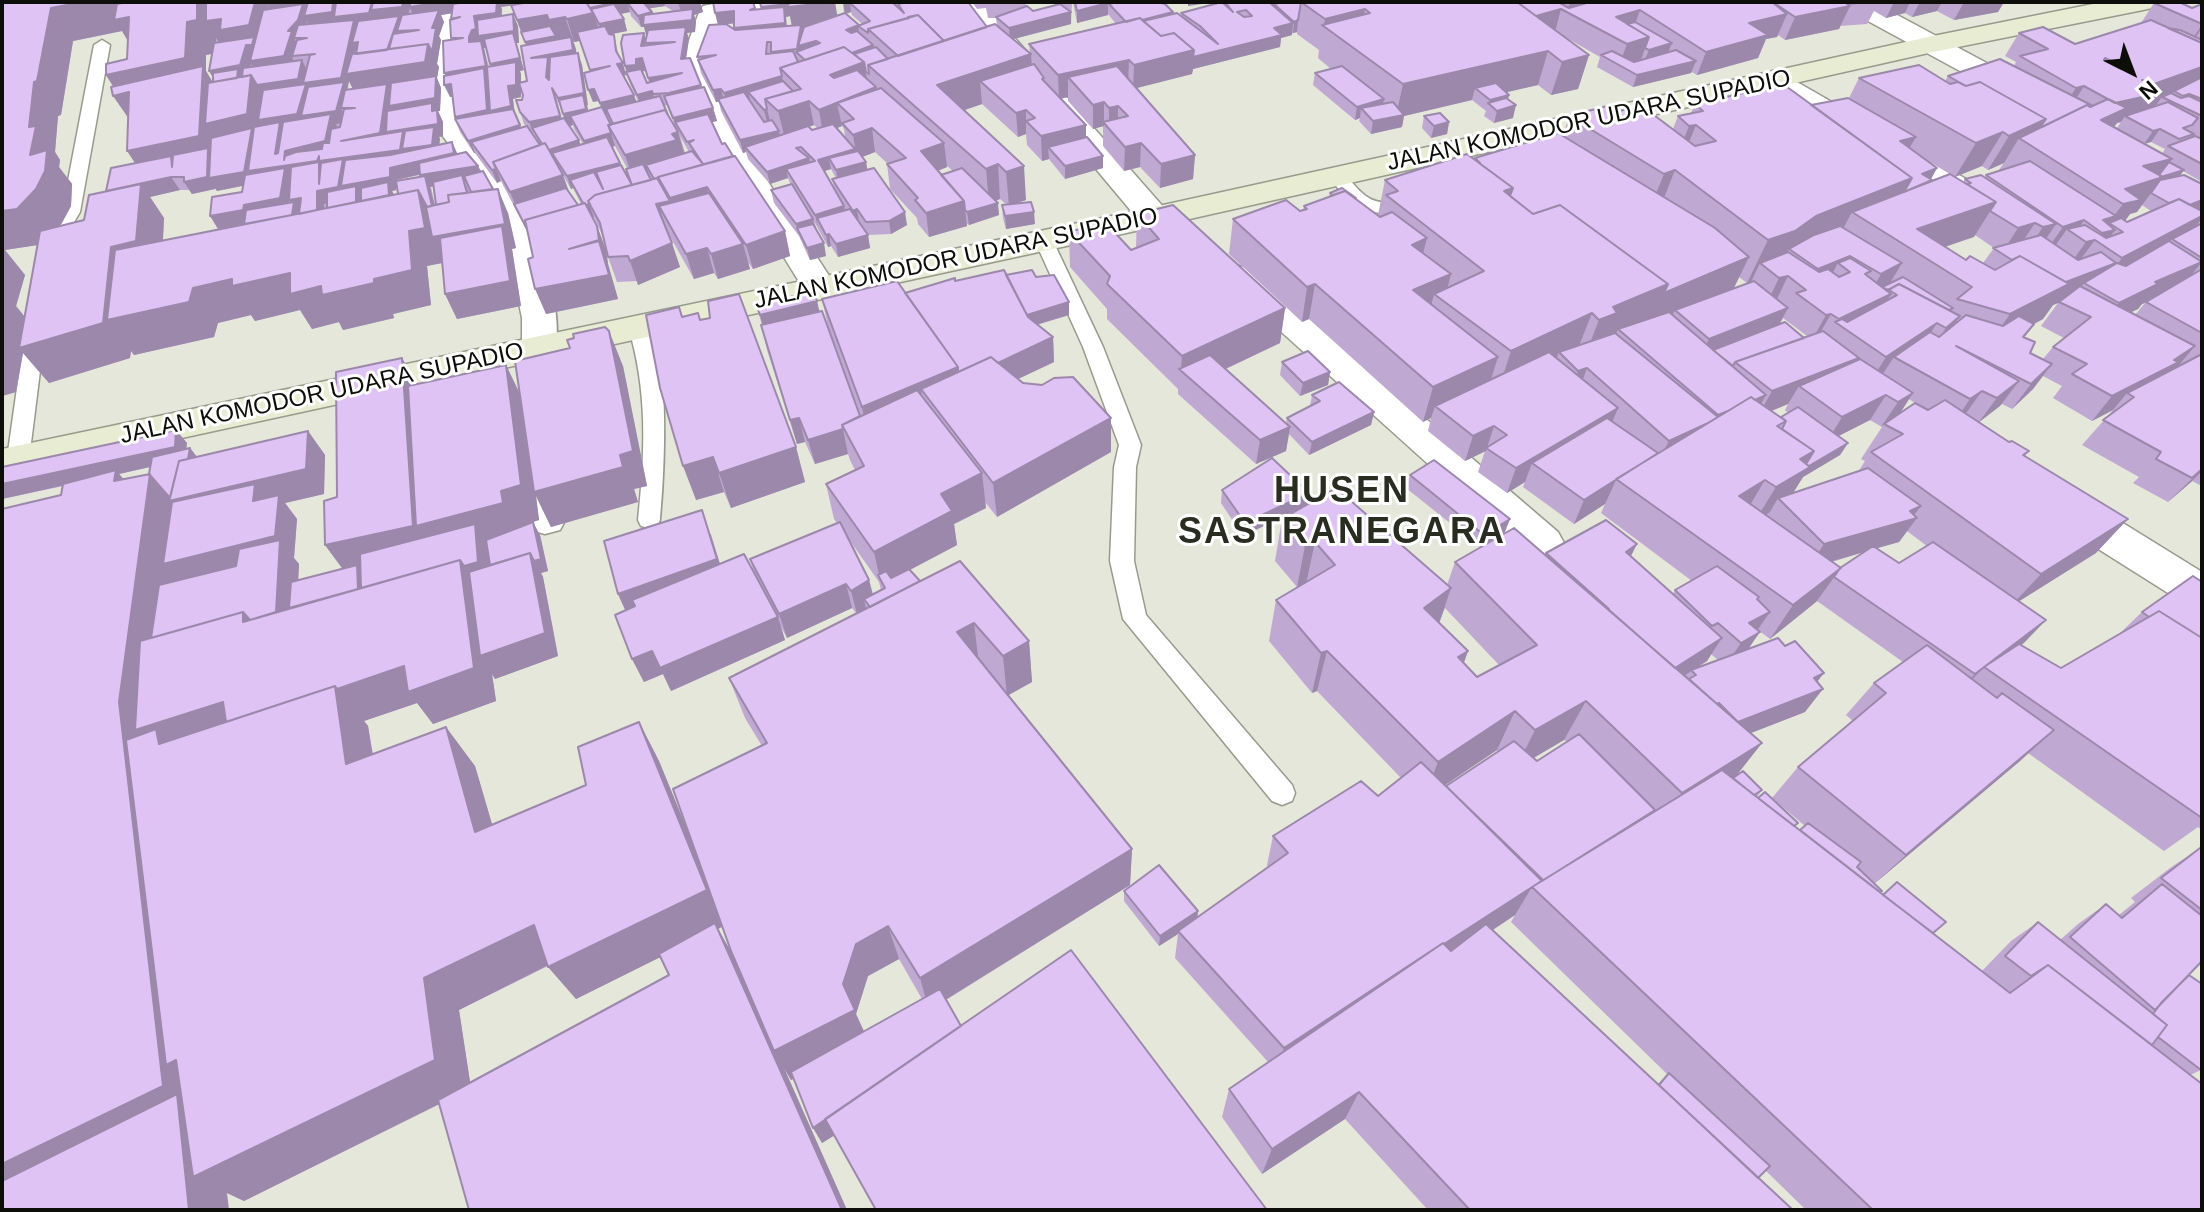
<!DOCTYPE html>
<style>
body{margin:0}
#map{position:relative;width:2204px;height:1212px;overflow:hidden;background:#e4e7d9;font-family:Arial,sans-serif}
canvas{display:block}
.frame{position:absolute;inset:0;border:4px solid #0d0e09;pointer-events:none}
.north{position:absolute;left:2092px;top:32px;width:80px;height:80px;-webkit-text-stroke:6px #fff;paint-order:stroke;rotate:138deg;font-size:22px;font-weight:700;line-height:32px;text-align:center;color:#0d0e09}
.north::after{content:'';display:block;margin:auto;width:28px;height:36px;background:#0d0e09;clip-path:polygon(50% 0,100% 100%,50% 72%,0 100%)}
</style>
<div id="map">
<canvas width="2204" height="1212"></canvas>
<div class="frame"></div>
<div class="north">N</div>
</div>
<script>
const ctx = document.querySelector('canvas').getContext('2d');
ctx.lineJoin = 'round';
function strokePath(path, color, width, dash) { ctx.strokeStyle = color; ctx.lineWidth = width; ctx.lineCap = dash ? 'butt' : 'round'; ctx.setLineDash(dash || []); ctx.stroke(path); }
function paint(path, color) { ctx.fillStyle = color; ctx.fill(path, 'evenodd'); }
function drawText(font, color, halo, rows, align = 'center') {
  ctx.font = font + ' Arial,sans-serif'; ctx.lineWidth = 6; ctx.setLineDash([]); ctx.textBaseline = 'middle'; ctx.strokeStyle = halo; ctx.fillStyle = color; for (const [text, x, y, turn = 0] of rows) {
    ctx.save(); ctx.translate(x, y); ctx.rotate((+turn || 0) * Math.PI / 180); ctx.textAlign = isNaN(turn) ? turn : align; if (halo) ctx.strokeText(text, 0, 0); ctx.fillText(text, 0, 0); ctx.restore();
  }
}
const lane = new Path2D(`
 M102 40 110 45 80 212 54 256H42L39 252 62 212 94 45Z
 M1337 171 1343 172C1366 199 1372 208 1408 199L1417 204 1414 208C1370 219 1356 212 1328 176Z
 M1044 236 1053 241 1103 347 1141 445 1136 467 1134 561 1146 615 1292 785 1295 793 1292 801 1282 805 1272 801 1123 619 1110 561 1114 467 1119 445 1083 347 1035 241Z
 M638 320C675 329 663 488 660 520L657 526 649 528 641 526 638 520C645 453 648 391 628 326Z
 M35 325 45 331 29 459 26 464H10L7 459 25 331Z`);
const street = new Path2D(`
 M447 2H473C457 34 454 88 465 123 469 138 489 152 498 166 511 187 526 208 536 230 547 251 565 336 553 355L540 359 527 355 522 347V318L504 232 469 170 435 126 430 66 438 19Z
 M723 2H779L775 8 723 18 708 66 730 105 748 151 837 288 832 296 820 299 808 296 803 288 718 151 700 105 680 66 699 12 703 6Z
 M956 2H983L1166 210 1170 217 1166 224 1154 227 1142 224Z
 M1840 2H1873L2037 90 2042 96 2037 102 2027 105 2017 102 1844 8Z
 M1773 71 1783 74 1973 183 1978 190 1973 197 1962 200 1951 197 1763 86 1759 80 1763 74Z
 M1239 266 1251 269 1558 532 1564 543 1558 554 1543 559 1528 554 1227 283 1222 276 1227 269Z
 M534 439 548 443 554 453 566 519 560 530 545 534 530 530C521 513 510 460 520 443Z
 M2061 490 2076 494 2202 572V610L2187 605 2046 516 2040 505 2046 494Z`);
const secondary = new Path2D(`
 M2103 2H2156L2152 8 2143 10 1933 52 1154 227 2 477V449L1154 207 1933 36Z`);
strokePath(lane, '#979b8d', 3);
strokePath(street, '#979b8d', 3);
strokePath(secondary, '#979b8d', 3);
paint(lane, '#fff');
paint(street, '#fff');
paint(secondary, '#e7ecd2');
paint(new Path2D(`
 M2 2H454V3L465 2H700L703 12 694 15 696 21 695 32 687 33 689 39 686 59 713 108 717 121 711 122 722 144 733 156 785 231 790 256 753 269 748 262 750 269 718 279 714 273 694 279 667 231 680 267 638 285 637 281 617 282 608 257 603 237 594 217H592L597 226 606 250 608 264 618 299 546 314 528 233 501 181 497 183 475 153H474L460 132 455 119 452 97H450L445 76 451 40 452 13 441 15 444 22 439 36 441 40 437 64 439 67 437 78 441 88 440 111H438L443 122V136L439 137 440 139 439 145 452 142 457 154 478 166 508 213 516 248 512 249 521 306 457 319 445 294 442 263 427 266 431 305 393 314 394 318 343 330 339 322 312 329 300 310 255 321 251 315 218 323 214 337 134 355 131 351 130 358 49 383 23 353 16 392 2 396ZM511 5 526 45 527 81 521 82 520 71 524 70 516 43H519L518 26 502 16 501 7ZM665 6 673 11 652 14 649 8ZM630 12 631 16 641 27H644L646 36V40L644 33 621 43 626 72 630 84 638 101 636 102 634 95 624 76 626 75 619 57 614 35 610 34 627 31 624 19 620 14ZM122 31 128 41 127 59 106 75 113 86 128 118 135 163 106 191 84 220 60 226 71 206 72 184 59 167 60 160 55 152 58 116 61 115 73 41ZM572 40 574 42 580 41 590 71 593 102 598 101 601 108 588 111 582 65 578 53H576ZM484 48H486L491 67H489ZM212 54 209 71 213 77 212 82 206 71V55ZM642 71H646L649 82 647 83ZM349 81 353 89 348 90ZM521 89 523 95 522 100H516L524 124 534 134 536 139 521 128 515 114 513 99 521 97ZM557 100 561 108 564 118H562ZM667 105 675 126 668 115 664 106ZM573 125 574 129 583 144 581 145 570 126ZM680 136 689 152 685 153ZM615 146 627 168 629 180 612 147ZM559 168 571 189 573 188 581 204 578 205 569 192ZM420 175 421 176 398 194H394L392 191 396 190V180ZM243 186 242 192 218 229 244 225 163 241 164 218 150 197 180 190H189L192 194 215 189V188L217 191ZM434 186 436 205H435L431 187ZM38 245 25 317 16 306 25 275 5 250Z
 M700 2H753L755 10 837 16 844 14 843 2H968L987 27 997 26 996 18H988L986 8 977 9 972 2H1054L1026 4V7L1033 11 1056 5 1055 2H1072L1071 24 1013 39 1030 53 1029 44 1116 24 1108 14V15L1077 23 1073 2H1178L1166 4 1173 14 1181 16V13L1222 2H1269L1273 6 1274 4 1280 2H2004L1998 12 1954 20 1937 11 1912 17 1905 13 1886 18 1874 11 1867 24 1840 26 1839 29 1785 40 1778 35 1777 37 1766 39 1758 58 1697 75 1692 72 1691 73 1633 87 1597 67 1600 57 1565 37 1589 55 1578 89 1551 95 1538 85 1506 92 1509 95 1508 99 1513 118 1494 123 1484 116 1486 111 1472 100 1404 116 1402 127 1371 134 1359 121 1360 118 1355 120 1313 85 1315 73 1331 69 1318 58 1319 50 1297 34V32L1292 33V35L1281 38 1280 47 1193 69 1192 74 1136 88 1195 155 1193 179 1160 188 1140 167 1124 171 1103 146V126L1093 129 1068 101V97L1061 99 1086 125V137L1103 168 1065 179 1049 159 1042 161 1027 145 1026 134 1018 137 982 104 965 110 1026 200 1016 203 1035 224 1006 229 1003 218 1002 205H1007L1000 199 996 201 999 215 969 225 966 223 967 226 929 237 918 224 917 218 890 189 887 164H888L875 152 862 157 866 162 867 170 907 225 891 234 868 235 870 248 838 257 831 246 828 247 814 221 826 256 810 260 799 236 774 203 771 190 791 185 788 178 770 184 748 159 746 152 743 153 721 111 719 102H716L701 73 697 57 718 24 713 3 703 5ZM851 12 852 15 862 24 859 25 846 14ZM790 16 792 26H787L786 17ZM734 23 735 30 727 24ZM814 125 817 128 812 130 809 127ZM842 126 844 129 845 137 837 128ZM946 165 953 171 941 175 938 171 947 167ZM831 169 836 178 832 179 834 188 825 171Z
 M2154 3 2192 8 2202 4V182L2183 171 2180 175 2199 210 2202 211V219L2197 225 2202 223V486L2192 481 2168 502 2133 483 2139 477 2082 445 2113 410 2092 421 2053 398 2062 386 2043 376 2033 389 2012 409 2002 404 1979 422 2009 442 2029 451 2025 456 2096 553 2019 601 2022 645 2061 668 2118 635 2142 612 2202 582V830L2198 827 2164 851 2028 753 1874 884 1880 892 1982 971 2011 941 2038 922 2060 940 2078 924 2106 904 2119 915 2135 902 2131 898 2170 868 2200 848 2202 849V961L2189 975 2201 1070 2190 1075 2202 1210H1806L1765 1170 1758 1178 1793 1210H1428L1345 1119 1262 1174 1222 1117 1229 1089 1268 1062 1175 958 1178 934 1159 946 1124 901V891L1198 911 1197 917 1268 867 1267 865 1273 836 1378 796 1401 778 1317 691 1312 693 1269 641 1276 600 1297 587 1275 561 1282 519 1299 509 1243 536 1221 503 1222 490 1309 493 1307 504 1447 585 1455 562 1545 555 1546 553 1631 556 1673 594 1675 590 1692 581 1601 513 1605 504 1574 524 1523 487 1525 482 1507 493 1478 472 1485 451 1465 461 1428 431 1431 418 1423 422 1309 319 1302 322 1229 254 1233 219 1300 211 1303 210 1304 206 1329 197 1330 193 1378 215 1385 180 1475 160V158L1506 149 1507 145 1563 136 1569 116 1619 111 1673 129 1678 116 1691 113 1695 104 1811 105 1849 98 1859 78 1945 81 1948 76 2014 66 2016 62 2005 56 2019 33 2075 44 2141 23ZM2121 122 2117 128 2114 127 2117 123ZM2151 142 2165 149 2162 154 2144 144ZM1928 161 1950 174 1932 180 1931 179 1937 168ZM2004 163 1998 171 1986 175 1985 177 1965 179 1963 182 1955 177 1982 166 1988 170ZM2142 205 2151 211 2127 222 2125 221 2130 214 2137 212ZM1975 235 1994 248 1983 263 1966 260 1945 247ZM1739 277 1747 283 1733 289ZM2058 303 2041 326 2064 338 2053 347 2043 359 2030 353 2024 338 2034 324 2043 319 2053 305ZM2145 303 2135 315 2130 312 2138 309 2142 304ZM1783 318 1807 336 1804 338 1780 324ZM1909 399 1915 403 1900 413ZM1788 404 1785 410 1788 413 1781 417 1772 411ZM1870 420 1882 427 1861 459 1865 461 1858 472 1793 493 1803 477 1840 455 1848 443 1838 436ZM1907 531 1927 546 1899 563 1876 548 1899 542ZM1864 552 1840 568 1832 562ZM1817 601 1903 662 1874 683 1846 715 1853 721 1798 767 1772 798 1805 826 1800 830 1757 797 1762 790 1736 776 1762 743 1751 733 1805 712 1817 682 1749 649 1758 630 1770 639ZM1445 608 1499 665 1477 677 1464 663 1468 651 1439 622ZM1711 654 1718 660 1695 668 1707 661ZM1564 740 1567 742 1537 761 1534 758ZM1497 750 1498 752 1446 786 1445 785ZM1515 915 1511 922 1667 1074 1658 1084 1493 930Z
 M1424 116 1449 122 1447 134 1431 138 1422 128Z
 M1137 214 1285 308 1280 343 1226 369 1286 424 1287 418 1310 406 1312 395 1374 412 1371 425 1309 455 1289 434 1286 451 1256 464 1178 394V389L1107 319V309L1070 267 1069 232 1131 250 1136 248Z
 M1006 275 1036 277 1069 315 1037 325 1053 337 1054 362 1018 379 1111 452 997 517 985 502 986 508 954 524 957 545 910 570 920 581 1029 641 1032 682 1008 695 1132 849 1130 885 946 1000 834 1135 822 1143 793 1079 791 1080 784 1068 847 1210H469L440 1104 244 1201 227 1193 61 495 63 486 2 499V467L176 430 187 443 186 450 190 448 197 457 308 431 325 455 324 494 285 503 297 519 294 558 299 564 298 581 343 569 325 545 337 497 402 358 417 384 520 394 623 366 647 486 634 489 638 502 551 527 536 496 539 520 520 526V527L540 535 548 571 541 573 543 577 558 656 495 679 492 674 496 701 433 724 417 703 364 721 368 726 373 754 475 766 492 825 586 785 639 722 659 761 686 827 762 746 745 718 729 678 856 613 852 608 787 638 781 627 785 640 671 691 663 674 644 682 632 659 625 610 618 594 711 534 720 564 755 575 750 559 837 523 834 519 826 484 855 470 850 460 848 454 815 464 805 442 797 444 767 350 761 325H762L756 304 817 301 819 312 829 331 822 299 906 293 956 281ZM150 467 149 474 124 479 119 474ZM848 538 879 582 881 590 873 594 869 580ZM722 927 731 951 718 929ZM660 957 669 975 470 1083 459 1010 548 966 576 999ZM899 959 922 999 864 1031 856 1014 868 976Z
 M682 317 700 320 796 447 805 482 731 508 724 492 696 500Z
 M1282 362 1330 372 1328 385 1300 396 1280 375Z
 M1410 475 1505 532 1480 547 1406 488Z`), '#bfa8d2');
paint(new Path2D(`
 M8 2H14L16 5V17L25 16 21 9 40 3V2H48V12H51V8L83 2H142V7L129 10 134 18 133 23 149 50 135 53 122 31 73 41 61 115 58 116 55 152 60 160 59 167 72 184 71 206 62 223 44 244 5 250 25 275 16 306 28 321 24 347 103 323 111 247 136 241 140 199 115 205 106 192 171 177 180 190 150 197 164 218 161 276 137 282 134 314 189 302 193 288 232 279 236 285 290 273 301 291 321 286 326 294 374 283V279L412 270 409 231 425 228 424 222 407 226 401 213 422 209 418 190 427 208 432 207 428 187H426L420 175 478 166 484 179 465 182 475 214 443 220 437 208 469 201 464 182 430 187 438 219 433 220 437 236 505 224 498 189 508 213 516 248 512 249 521 306 457 319 445 294 510 281 506 250 444 261 441 255 442 263 427 266 431 305 393 314 394 318 343 330 339 322 312 329 300 310 255 321 251 315 218 323 214 337 134 355 131 351 130 358 49 383 23 353 16 392 2 396V208L4 211 17 209 36 189 44 173 30 155 34 134 29 127 34 82 37 81 48 26 46 24V26L17 30 16 28 5 30 9 35 2 57V17L7 16Z
 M191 2 197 3V2H209L213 9 254 2H310L314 10 307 12 309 15 332 12 333 5 332 2H342L339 3V17L369 13 372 2H375L378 9 402 7 403 2H412L410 7 441 2H454V13L441 15 444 22 439 36 441 40 437 64 439 67 437 78 441 88 440 111H438L443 122V136L439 137 440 139 438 157 454 153 452 142 458 155 460 165 396 180V190L392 191 394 195 397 224 368 230 363 221V232L333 237 326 224 356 219V197L348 199 346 195 345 200 324 204 325 241 303 245 298 237 296 246 249 255 241 242 288 233 293 207 289 200 288 211 251 218V222L218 229 210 216 243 210 244 205 280 198 283 180 255 184 252 179 251 184 217 191 215 188V189L192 194 184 182 207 177 208 161 178 167 180 177 173 169 143 175 127 151 199 136 201 92 138 106 144 116 129 119 113 96 118 94 106 75 185 58 187 22 197 20V12ZM298 3 301 10 298 20 288 31 291 36 284 56 252 61 253 57H258L260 49H261L269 18 266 13 268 7 272 14 297 11ZM410 8 415 19 437 15 432 28 435 35 432 52 428 44 426 56 393 60 400 39 397 31H403L404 28 401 19 407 18ZM252 15 249 25 227 29 222 20ZM376 20 377 22 398 20 384 59 355 63 359 72 351 73 356 49 358 55 364 54 358 42H357L359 32 357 27 374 25ZM307 21 310 28 337 24 340 29 352 28 341 78 306 82 308 72 302 60 298 79 257 85 251 75 250 86 245 87V81L244 78H247L251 64 256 73 290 68 293 59 292 56H294L298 45 294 38H298L304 32ZM216 38 220 44 228 43 234 53 244 51 240 65 209 71 216 83 237 79V88L216 92 217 89 206 71V55L216 53ZM349 81 357 98 386 93 380 133 341 141 348 153 386 145 388 135 392 145 401 143 400 150 322 161 319 157 331 154 337 126 336 124 342 123 345 116 341 108H347L350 94 347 89ZM435 86V98L392 106 393 97 391 93ZM304 91 297 114 262 119 264 98ZM342 91 336 111 307 115 312 96 311 95ZM244 94 248 100 247 114 215 122 216 98 221 105 244 100ZM391 111 395 119 433 112 438 124 388 132ZM305 123 308 128 328 125 325 141 285 151 284 160 287 165 282 166 287 134 284 129 304 126ZM262 127 265 132 279 130 275 154 282 166 254 170 259 141 258 139 260 138ZM433 138 432 145 408 148V142ZM215 140 220 148 250 141 244 172 215 177ZM318 157 317 161 292 165V163ZM406 158 408 162 428 159 390 168V177L348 185 350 172 349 170 406 163ZM341 171 338 187 326 189 325 172 326 174ZM319 174V184L323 190 317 191V228L298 232 301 214 300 212 309 211 301 198 289 200 292 180 291 178ZM389 191 391 211 363 217V199L361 196Z
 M467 2H537L501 7 502 9 501 25 513 14 518 26 519 43H516L524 70 520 71 521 74V97L513 99 515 119 457 123 455 117 456 96 450 97 444 85 449 84 444 73 469 42ZM516 43 490 64 494 76 490 78 484 48Z
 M617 2H635L628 4 630 12 597 19 594 15 601 36 574 42 567 19 579 10Z
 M637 2H664L665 6 640 10Z
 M678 2H700L703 12 694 15 696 21 695 32 687 33 689 39 684 71 681 59 685 33 647 37 644 27H641L638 16 652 12 655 24 683 18Z
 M702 2H718L703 5Z
 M835 2 839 25 802 29 803 37 816 41 818 53H797L790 16 786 17 787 35 737 40 734 28 763 19 761 7 789 4Z
 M843 2H877L850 3 851 12 845 14Z
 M1158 2H1178L1157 6Z
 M1188 2H1202V4L1188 6Z
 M1570 2H1609L1567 12Z
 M1894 2H1910L1905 13 1886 18Z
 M1920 2H1942L1937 11 1912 17Z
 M1964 2H2004L1998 12 1954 20Z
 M1108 3V15L1077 23V11Z
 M1850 6 1839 29 1785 40 1795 17Z
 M556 8 565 17 576 49 577 62 550 90 531 58 515 15Z
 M1561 9 1555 32 1529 18Z
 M1365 10 1360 42 1324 27 1325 19Z
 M1640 10 1632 33 1616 17Z
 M734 11 737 23 718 25 715 13Z
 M1071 12V24L1010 40 1009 28Z
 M1787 14 1777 37 1766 39 1758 58 1697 75 1706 52 1749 23Z
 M624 19 627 31 603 36 599 24Z
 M1298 20 1297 32 1293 33 1294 22Z
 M1293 23 1292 35 1281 38 1280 47 1193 69 1192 74 1133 89 1134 65Z
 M2202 25V28L2189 46 2186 48Z
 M858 26 860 37 846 30Z
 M644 33 646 43H645L646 47 641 46Z
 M1649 37 1641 60 1619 65 1627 44Z
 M1672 43 1667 55 1644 62 1649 50Z
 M873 45 875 57 813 66Z
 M1548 51 1538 85 1486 97 1475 88 1472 100 1404 116 1402 127 1371 134 1373 121 1396 116 1403 84Z
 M578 53 582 65 588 105H587L590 121 570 116 573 125 567 127 558 98Z
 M1031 54 1033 87 980 81 982 104 941 118 937 85Z
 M1589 55 1578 89 1551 95 1562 62Z
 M642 58 646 71 627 73 625 66 636 59Z
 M1129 60 1128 84 1068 77V97L1059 99 1058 75Z
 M1696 61 1691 73 1633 87 1637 75Z
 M864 62 868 86 834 98 830 75Z
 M623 63 626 75 621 76 617 64Z
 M2202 67V85L2174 91 2170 96 2162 97 2148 116H2125L2121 122 2117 123 2103 142 2101 120 2115 103 2146 96 2154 84Z
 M682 73 652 90 648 78Z
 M782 76 784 88 748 92 750 99 727 105 724 93Z
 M701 85 704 98 672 105 669 93Z
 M2084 86 2069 110 2061 111 2076 88Z
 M876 87 880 111 854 119 837 103 842 126 823 134 819 110Z
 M552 88 564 129 532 128 534 134 529 122Z
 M594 89 598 101 593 102 588 90Z
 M721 89 724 101 716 102 713 90Z
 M652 91 656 104 641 107 637 95Z
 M634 95 638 107 604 115 600 103Z
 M1509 95 1506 107 1488 104 1490 100Z
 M1384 99 1382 112 1361 108 1360 118 1355 120 1357 107Z
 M809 101 814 125 784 135 778 111Z
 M1104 102V126L1093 129V105Z
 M1516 105 1513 118 1494 123 1497 111Z
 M1118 106V130L1109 129V108Z
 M713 108 717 121 680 130 675 122 677 130 673 118Z
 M767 109 770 121 767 122 764 110Z
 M1026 110V134L1018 137 1016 113Z
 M2046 119 2030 144 2019 138 2004 163 1988 170 2009 136Z
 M1449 122 1447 134 1431 138 1434 126Z
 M520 125 525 137 471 142 475 153H474L468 141Z
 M1086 125V149L1048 147 1049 159 1042 161 1041 136Z
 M1696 125 1679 167 1672 169 1689 126Z
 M872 128 875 152 857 159 853 135Z
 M2160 129 2151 142 2144 144 2153 131Z
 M779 131 781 143 745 147 746 152 743 153 740 140Z
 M678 132 685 156 646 165 649 174 633 179 625 155Z
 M2003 132 1982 166 1955 177 1976 143Z
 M611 133 615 146 588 153 584 141Z
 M1916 137 1902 161 1900 141Z
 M579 140 583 153H552L556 162 546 151Z
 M944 143 947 167 924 176 921 151Z
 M1141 143 1140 167 1124 171 1125 147Z
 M855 149 858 161 829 158 831 169 821 172 818 160Z
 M1195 155 1193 179 1160 188 1161 164Z
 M1103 156V168L1065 179V166Z
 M809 158 812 170 786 169 788 178 770 184 767 172Z
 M2172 159 2157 178 2184 170 2175 183 2154 189 2137 212 2130 214 2119 229 2109 223 2102 232 2103 220 2113 217 2123 204 2125 189 2143 166Z
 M866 162 868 174 838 182 836 170Z
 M620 163 624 175 599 182 570 180 573 188 571 189 567 176Z
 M998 164 1000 199 989 203 986 169Z
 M1024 166 1026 200 1009 206 1006 172Z
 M1937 168 1927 186 1922 174Z
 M496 169 501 181 497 183 492 170Z
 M1675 170 1658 213 1647 216 1664 174Z
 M563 175 572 200 520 216 510 192Z
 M1912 178 1888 220 1852 212 1836 242 1789 249 1778 270 1773 274V273L1760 263 1751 282 1747 283 1768 240 1816 216Z
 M707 187 714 212 678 222 670 198Z
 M1513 188 1508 205 1504 191Z
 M2202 200V209L2170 221 2180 209Z
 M670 201 678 225 659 206 666 228 656 204Z
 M964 201 967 226 929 237 926 213Z
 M1996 202 1974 237 1921 255 1917 229Z
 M998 203 999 215 969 225 967 212Z
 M589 204 594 217 589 218 584 205Z
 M844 206 847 219 817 218 818 227 815 215Z
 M857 209 859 222 855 223 853 211Z
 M905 212 907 225 891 234 889 221Z
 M1034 212 1035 224 1006 229 1005 216Z
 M2202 216V219L2187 238 2172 239 2163 251 2104 282 2122 258Z
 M813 219 816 232 797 228 796 224Z
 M2084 220 2075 234 2067 229 2053 249 2046 251 2063 227Z
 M2035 223 2019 247 2002 253 2018 228Z
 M2056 224 2039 249 2026 252 2043 227Z
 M597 226 606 250 608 264 618 299 546 314 535 289 569 249Z
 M2115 230 2104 245 2096 240 2102 233Z
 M785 231 790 256 753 269 746 245Z
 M829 234 831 246 828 247 826 235Z
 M868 235 870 248 838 257 836 244Z
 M1427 238 1418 273 1412 245Z
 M2095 240 2077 264 2068 267 2086 242Z
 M672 243 680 267 638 285 630 261Z
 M824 243 826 256 810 260 807 248Z
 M743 244 750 269 718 279 711 254Z
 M707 248 714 273 694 279 686 254Z
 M1850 256 1843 268 1838 263 1826 285 1805 293 1818 269Z
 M1749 257 1732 292 1675 310 1671 318 1618 329 1612 343 1582 363 1599 320 1613 307 1668 284Z
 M2202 262 2182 286 2142 304 2138 309 2099 328 2119 303 2155 282Z
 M1902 263 1887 288 1867 299 1881 274Z
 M2116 263 2097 288 2084 283 2074 297 2053 305 2043 319 1985 350 2010 314 2053 287Z
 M1451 274 1444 301 1434 294 1429 315 1413 290Z
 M1788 276 1776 301 1767 303 1779 278Z
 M1315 284 1309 319 1302 322 1307 287Z
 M1891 294 1876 319 1836 323 1839 319Z
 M817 301 820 314 763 327 760 315Z
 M1069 302V315L1025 328 1024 316Z
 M1285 308 1280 343 1195 383 1181 371 1182 356Z
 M1788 308 1775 332 1697 364 1709 339Z
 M1592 313 1575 356 1559 352 1553 367 1497 394 1511 351Z
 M1831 314 1817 338 1812 340 1826 315Z
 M1960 316 1943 341 1930 352 1946 328Z
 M1937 323 1921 348 1894 357 1884 372 1871 381 1886 357Z
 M609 331 623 366 647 486 634 489 638 502 551 527 536 496 539 520 520 526 522 538 488 547 493 586 479 590 481 594 489 653 545 633 534 575 499 586 492 573 531 562 530 553 534 561 541 559 533 522 540 535 548 571 541 573 543 577 558 656 495 679 492 674 496 701 433 724 417 703 364 721 368 726 380 802 346 764 341 729 259 758 240 739 185 757 198 768 201 783 176 760 171 761 164 755 209 1079 225 1089 216 1094 210 1090 213 1113 218 1116 223 1163 435 1060 424 978 534 925 562 958 459 1010 471 1088 244 1201 227 1193 229 1210H189L181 1129 20 1210H2V1164L163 1086 119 702 144 515 114 481 115 474 2 499V484L175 447 176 430 187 443 185 459 119 474 145 504 150 474 172 500 181 498 190 448 200 461 194 495 306 469 308 431 325 455 324 494 285 503 297 519 294 558 299 564 296 623 359 605 357 577 350 579 325 545 413 526 402 358 422 393 432 522 503 503 501 491 521 485 506 365 523 400 535 492 623 467 620 455 633 451ZM278 505 275 536 181 559 185 520 190 525 259 509 272 525 273 508 271 506ZM477 550 478 562 464 566 460 560 461 567 367 595 366 578 364 576 435 560 434 555 437 560ZM279 564 276 614 251 620 243 612V622L172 642 179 581 185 587ZM465 594 474 668 420 688 404 666 337 689 335 686V689L242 721 223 702 164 721 170 668 173 671 264 646 272 655V645L271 644 296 637V634L298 637 368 617 367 605 379 621Z
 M1053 337 1054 362 965 404 963 379Z
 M2195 346 2174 371 2134 397 2127 393 2113 410 2092 421 2112 396Z
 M1498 357 1487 392 1435 406 1431 418 1423 422 1433 387Z
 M1859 358 1843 382 1799 386 1788 404 1758 416 1772 391Z
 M2052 364 2033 389 2012 409 2031 384Z
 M958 367 962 402 921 389 925 418 869 442 862 407Z
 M1587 368 1578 393 1569 396 1578 371Z
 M1330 372 1328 385 1300 396 1303 383Z
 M2019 381 2000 406 1978 423 1997 398Z
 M1982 391 1964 416 1953 424 1970 399Z
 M1913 393 1897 418 1884 424 1881 427 1898 402Z
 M1766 395 1752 420 1656 465 1669 441 1716 420 1718 415Z
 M1886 395 1870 420 1827 442 1842 417Z
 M1618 408 1608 432 1532 463 1525 482 1507 493 1516 468Z
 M1374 412 1371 425 1309 455 1312 442Z
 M799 418 805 442 797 444 790 420Z
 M1111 418V452L997 517 993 483Z
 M1494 426 1486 451 1465 461 1473 436Z
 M1290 427 1286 451 1256 464 1260 440Z
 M843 429 848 454 815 464 808 440Z
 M1848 443 1840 455 1803 477 1788 501 1778 498 1770 512 1755 521 1776 487 1800 459 1814 451 1809 466Z
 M796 447 805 482 731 508 719 473Z
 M713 457 724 492 696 500 683 466Z
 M2202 469V471L2190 483 2168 502Z
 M982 473 986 508 954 524 957 545 883 584 880 579 874 552 941 494Z
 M1616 480 1605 504 1574 524 1584 500Z
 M1765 480 1744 515 1739 496Z
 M1309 493 1307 505 1243 536 1245 523Z
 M1921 506 1910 520 1917 518 1899 542 1808 568 1824 544Z
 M702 510 726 582 629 618 618 594Z
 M1510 519 1505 532 1480 547 1484 535Z
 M2128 519 2096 553 2010 607 2041 574Z
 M1315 542 1306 584 1297 587 1305 546Z
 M1637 544 1625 568 1626 552Z
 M1841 568 1816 602 1770 639 1793 605Z
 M869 580 875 604 864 599 866 609 857 614 851 591Z
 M846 584 852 608 787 638 779 614Z
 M1451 588 1437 630 1424 608Z
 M1770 612 1754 635 1749 623Z
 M778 617 785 640 671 691 663 674 644 682 632 659 652 651Z
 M2046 620 2024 643 1989 670 1984 667 1964 688 1953 697 1975 674Z
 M974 623 979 664 957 632Z
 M1760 632 1744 655 1725 666 1741 643Z
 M1722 638 1707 661 1692 671 1691 670 1690 672 1646 701 1660 678Z
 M1029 641 1032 682 1007 696 1003 656Z
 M1327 651 1317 691 1312 693 1321 653Z
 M1468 651 1453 691 1458 657Z
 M1824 673 1807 695 1823 689 1805 712 1720 745 1736 722Z
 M1586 701 1564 740 1516 768 1535 730Z
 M1515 711 1497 750 1423 800 1438 762Z
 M639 722 659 761 726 924 718 929 734 957 843 984 856 944 888 926 899 959 868 976 856 1014 868 1041 791 1080 784 1068 847 1210H842L717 929 576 999 548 967Z
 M446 727 475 766 505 868 475 832Z
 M2054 730 2019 762 1874 884 1906 855Z
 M1762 743 1732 781 1655 830 1682 793Z
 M1132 849 1130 885 929 1010 920 978Z
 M1532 887 1515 915 1277 1072 1284 1048Z
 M1198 911 1197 921 1178 931V934L1159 946 1160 936Z
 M966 1036 970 1053 822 1143 813 1128Z
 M1359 1092 1345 1119 1262 1174 1272 1149Z`), '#9b88ab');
const building = new Path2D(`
 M2 2H83L51 8 37 81 34 82 29 127 36 126 30 155 47 150 45 171 36 189 17 209 2 211Z
 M127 2H197V20L187 22 185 58 106 75V64L127 59 129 17 114 20 117 4Z
 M206 2H255L249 25 220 30 221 19 206 21Z
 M308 2H333L332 12 304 16Z
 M336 2H372L369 13 334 17Z
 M373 2H403L402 7 371 10Z
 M410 2H441L410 7Z
 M465 2H497L496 13 474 16 476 29 472 30 469 37V42L481 41 486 66 444 73 443 41 463 38H451L450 20 460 17 451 19 453 4Z
 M513 2H529L513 5Z
 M529 2H586L593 13 567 19 565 17 549 20 547 15 517 20 511 5Z
 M586 2H617L590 8Z
 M635 2H643L652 12 638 16 628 4Z
 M713 2H753L755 8 750 10 784 7 785 23 734 28V11L715 13Z
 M760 2H788L789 4 761 7Z
 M788 2H835L788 7Z
 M854 2H892L904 13 898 4 907 2H968L987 27 944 41 918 15 908 17 909 18 868 29V33L858 26 870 21 850 3Z
 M1075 2H1107L1108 3 1077 11Z
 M1118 2H1157L1165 4 1173 12 1142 20 1140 18 1126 22 1109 4Z
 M1222 2 1233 12 1225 2H1269L1293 23 1274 28 1282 35 1193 57 1194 50 1174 33 1161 36 1143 21 1177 13 1218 44 1200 26 1181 13ZM1246 10 1252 16 1244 17 1237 12Z
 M1284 2H1301L1298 20 1294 22 1274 4Z
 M1301 2H1517L1589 55 1562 62 1548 51 1403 84 1322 25 1370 13 1365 9 1325 19Z
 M1517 2H1558L1569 8 1590 2H1772L1787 14 1749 23 1768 35 1706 52 1640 10 1616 17 1649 37 1627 44 1561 9 1536 16Z
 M1773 2H1867L1847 4 1850 6 1795 17Z
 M2157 2H2179L2192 8 2202 4V24L2154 3Z
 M303 4 298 20 288 31H292L284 56 250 61 263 10Z
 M614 4 624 19 599 24 591 9Z
 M1060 4 1071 12 1009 28 996 17 1027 6 1033 11Z
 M693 9 692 20 643 25 644 15Z
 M439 10 432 28H436L432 52 428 44 389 49 393 34 419 30 397 31 402 15Z
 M845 13 859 25 846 30 851 33 857 31 873 45 852 53 844 47 805 60 796 52 820 43 816 41 798 46 804 27Z
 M513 14 514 31 478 36 477 20Z
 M918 15 944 41 898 56 868 29Z
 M399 16 387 50 356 54 358 42 352 43 358 21Z
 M1140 18 1161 36 1174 33 1194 50 1134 65 1129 60 1058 75 1029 44Z
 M354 20 341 78 303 83 310 55 315 54 292 56 297 40 307 38H294L298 25Z
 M2151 20 2202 43V67L2154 84 2142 80 2165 92 2115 103 2084 86 2076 88 2020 56 2048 49 2019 33 2043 27 2075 44ZM2105 58 2124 67 2121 69 2104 60Z
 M1635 22 1672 43 1649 50 1645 48 1649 37 1627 24Z
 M726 24 735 30 801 25 797 49 771 52V42H767L766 54 793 51 798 62 780 68 782 76 724 93 721 89 713 90 698 60 716 55 697 57 709 25Z
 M995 24 1031 54 937 85 1024 166 1006 172 998 164 986 169 868 65Z
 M550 26 556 36 525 42 521 32Z
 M605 26 609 34 614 35 616 51 623 63 617 64 634 95 600 103 594 89 588 90 584 73 610 66 590 70 577 32Z
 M686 27 681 59 690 58 701 85 669 93 653 94 652 91 637 95 626 72 641 69 647 83 682 73 648 78 642 58 636 59V65L625 66 621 43 623 35 644 33 641 46 675 42 645 43 648 30Z
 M2168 28 2180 30 2202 40V43Z
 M513 33 520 58 490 64 484 39Z
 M254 37 252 45H246L240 65 209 71 214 43Z
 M571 37 573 50 531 58 548 57 546 77 549 80 550 57 578 53 584 93 558 98 552 88 560 116 529 122 520 112 516 100H522L523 95 519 83 527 81 521 46Z
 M428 44 425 62 346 74 352 54Z
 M844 47 864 62 830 75 834 78 857 70 876 87 819 110 809 101 778 111 765 99 801 89 780 68Z
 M876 47 888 59 868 65 869 74 866 72 864 62 854 54Z
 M1676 50 1696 61 1637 75 1601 55 1612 51 1634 62Z
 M2000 59 2093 106 2090 107 2087 105 2042 127 2041 126 2046 119 1980 82 1966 86 1948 76Z
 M302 60 298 79 257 85 251 75 242 77 243 68Z
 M516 62V85L508 86 511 106 490 111 487 67Z
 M1034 64 1044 78 1042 79 1086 125 1041 136 1026 121 1035 118 1026 110 1016 113 980 81Z
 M1919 65 1950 84 1958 82 1966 86 1980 82 2046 119 2009 136 2003 132 1976 143 1859 78Z
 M203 66 199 136 127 151 129 92 113 96 111 87Z
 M1117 66 1195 155 1161 164 1141 143 1125 147 1103 122 1128 116 1118 106 1109 108 1104 102 1093 105 1068 77Z
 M1342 66 1384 99 1357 107 1315 73Z
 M484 68 487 110 455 117 451 84 444 85V76Z
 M238 69 237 78 213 82V73Z
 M251 75 247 114 205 124 208 83Z
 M436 76 435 98 389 106 391 83Z
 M2202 77V99L2189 94 2183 96 2174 91Z
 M783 81 793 91 765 99 767 109 764 110 748 92Z
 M344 82 336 111 301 116 308 87Z
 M1496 83 1509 95 1490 100 1475 88Z
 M306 84 297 114 258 120 263 90Z
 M387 84 380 133 341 141 403 131 400 150 319 161V156L317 161 248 171 254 127 280 122 275 154 278 153 283 122 331 114 325 141 285 151 284 160 285 156 296 152 322 149 323 143H329L331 129 340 127 344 109 355 108H341L345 90Z
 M1783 84 1912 178 1816 216 1795 231 1768 240 1675 170 1664 174 1569 116 1611 105 1619 111 1642 106 1695 146 1716 141 1696 125 1689 126 1678 116 1703 111 1695 104Z
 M704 87 713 108 673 118 664 96Z
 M881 88 944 143 921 151 964 201 926 213 915 200 918 198 887 164 906 158 872 128 853 135 842 123 854 119 837 103Z
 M744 92 764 122 772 120 779 131 740 140 718 99Z
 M2171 93 2181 98 2189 96 2202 102V116L2162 97Z
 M583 95 586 109 563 114 559 100Z
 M660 96 668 115 665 110 613 124 606 109Z
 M1506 98 1516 105 1497 111 1488 103Z
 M1848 98 1916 137 1900 141 1937 168 1922 174 1932 180 1904 192 1912 178 1811 105Z
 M2108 99 2127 108 2101 120 2172 159 2143 166 2163 177 2125 189 2141 200 2123 204 2019 138 2087 105 2090 107Z
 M1393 102 1404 115 1373 121 1361 108Z
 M2168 102 2198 118 2192 125 2183 128 2194 134 2179 139 2160 129 2153 131 2125 116Z
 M432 103V111L437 110 438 124 386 132 387 111Z
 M602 107 611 125H608L611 133 584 141 570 116Z
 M513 109 520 125 468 141 455 119Z
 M665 110 678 132 672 134 677 140 625 155 608 125Z
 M1440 113 1449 122 1434 126 1424 116Z
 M708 114 722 144 725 143 733 156 658 177 661 185 657 178 654 179 646 165 692 151 703 164 689 143 694 140 687 142 675 122Z
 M564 118 579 140 549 150 545 143 542 144 532 128Z
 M833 124 855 149 818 160 844 206 815 215 786 169 815 161 801 147 796 148 809 158 767 172 745 147 808 126 812 130Z
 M527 126 540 145 493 162 496 169 492 170 471 142Z
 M434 127 432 145 402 149 405 131Z
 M252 128 244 172 209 178 211 138Z
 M1558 133 1715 228 1749 257 1664 293 1668 284 1560 205 1533 214 1510 196 1513 188 1479 163H1480L1475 158Z
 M2195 136 2202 139V164L2168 146Z
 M607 137 620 163 567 176 552 153Z
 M1087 137 1103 156 1065 166 1048 147Z
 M1534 139 1509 147 1507 145Z
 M452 142 454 153 390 168V177L341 186 345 160 390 155Z
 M545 143 563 175 510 192 493 162Z
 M208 148 207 177 184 182V177H171L106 191 111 168 171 156 172 167 173 155Z
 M858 151 866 162 836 170 829 158Z
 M466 152 478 166 420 175 419 163Z
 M1467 154 1513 188 1504 191 1533 214 1560 205 1668 284 1613 307 1617 313 1599 320 1592 313 1511 351 1434 294 1484 271 1386 195 1398 191 1385 180Z
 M735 156 785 231 746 245 707 187 670 198 658 177Z
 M343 159 338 187 317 191V210L299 214 301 198 289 200 291 167 319 162V184L321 163Z
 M2030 161 2116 216 2103 220 2115 230 2102 233 2084 220 2063 227 1986 175Z
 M2169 162 2184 170 2161 177 2159 175Z
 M643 164 651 180 632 185 626 169Z
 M621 165 632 185 595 195 588 201 590 204 586 205 585 203H583L570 180 594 172 603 189 596 172Z
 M285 168 280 198 244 205 243 210 210 216 212 197 242 192 245 175Z
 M874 168 905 212 889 221 866 222 857 209 853 211 832 179Z
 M962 168 998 203 967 212 965 210 964 201 941 175Z
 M483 171 493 189 471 192 464 176Z
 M1950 174 1996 202 1917 229 1966 260 1970 256 1995 270 2020 256 2069 284 2010 314 1957 299 1972 287 1852 212Z
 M462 175 467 193 448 195 449 202 436 205 433 182Z
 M1981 175 2056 224 2043 227 2035 223 2018 228 1990 211 1996 202 1967 184 1971 183 1965 179Z
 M2184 175 2202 184V200L2190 205 2179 199 2169 203 2151 193 2160 180Z
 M425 176 432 206 427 207 418 190 398 194 396 181Z
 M657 178 670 201 656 204 672 243 630 261 628 256 608 257 600 223 588 201 595 195Z
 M388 182 389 195 361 201V188Z
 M141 184 136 241 111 247 103 323 19 348 40 231 84 220 89 195Z
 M792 184 813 219 796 224 771 190Z
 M356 186V202L327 208V192Z
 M566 188 578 205 525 220 527 229 514 204Z
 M1342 188 1356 198 1345 191 1333 195 1330 193Z
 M498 189 505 224 432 237 426 207 449 202 448 195Z
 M418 190 425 228 409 231 412 270 374 279V283L322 295 321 286 290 294V273L232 286V279L193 288 189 302 107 320 115 250Z
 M1345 191 1380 217 1392 212 1427 238 1412 245 1451 274 1413 290 1498 357 1433 387 1315 284 1307 287 1233 219 1286 200 1300 211 1307 209 1304 206Z
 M709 193 743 244 711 254 707 248 686 254 659 206Z
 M2179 199 2202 211V216L2122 258 2095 240 2086 242 2067 229 2085 225 2106 238 2123 232 2109 223 2121 218 2127 222Z
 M294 202 292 215 244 224 246 210Z
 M1031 202 1034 212 1005 216 1002 205Z
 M585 203 597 226 599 240 569 249 599 241 609 275 535 289 528 259 533 257 525 220Z
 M1173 205 1285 308 1182 356 1107 284 1110 276 1069 232 1105 222 1131 250 1159 239 1137 214Z
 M850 209 868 235 836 244 829 234 826 235 817 218Z
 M2202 223V258L2172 239Z
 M813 224 824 243 807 248 797 228Z
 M502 226 510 281 445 294 440 238Z
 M1840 226 1902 263 1881 274 1850 256 1818 269 1789 249 1814 235Z
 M2041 235 2078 260 2101 252 2116 263 2066 282 2020 256 2012 260 1993 248Z
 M2169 241 2202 262 2155 282 2158 284 2119 303 2084 283 2117 263 2126 266Z
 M1788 252 1819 272 1828 269 1839 277 1850 272 1838 263 1850 258 1871 271 1865 274 1891 294 1839 319 1831 314 1826 315 1796 293 1806 290 1788 276 1779 278 1760 263Z
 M2202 269V333L2146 302Z
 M1004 270 1028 317 1053 337 998 363 991 357 958 372V367L905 293 955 278V281Z
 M1032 270 1036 277 1054 275 1069 302 1027 315 1006 275Z
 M1903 277 1953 308 1949 310 1899 284 1888 290 1882 287Z
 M897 281 958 367 862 407 822 299Z
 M1754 281 1788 308 1709 339 1675 310Z
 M1899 284 1960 316 1946 328 1937 323 1886 357 1835 322 1842 319 1847 322 1897 295 1889 290Z
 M2080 286 2195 346 2174 360 2179 362 2112 396 2072 374 2087 364 2053 347 2091 317 2059 302Z
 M814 292 817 301 760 315 756 304Z
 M739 294 796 447 719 473 713 457 683 466 660 388 646 315 679 307 682 317 698 313 700 320 710 318 708 301Z
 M822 311 860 416 842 425 843 429 808 440 799 418 790 420 761 325Z
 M1669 312 1766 395 1755 400 1751 397 1728 411 1718 415 1618 329Z
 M1966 315 2003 326 2019 316 2034 324 2023 337 2035 342 2030 353 2052 364 2031 384 1956 346 2019 381 1997 398 1982 391 1970 399 1894 357 1930 332 1939 337Z
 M1785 322 1804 338 1735 362 1733 366 1713 350Z
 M605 327 609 331 633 451 620 455 623 467 534 492 515 361 570 348 567 340 574 338 573 334Z
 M1823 331 1859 358 1772 391 1735 362Z
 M1615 333 1718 417 1706 424 1669 441 1587 368 1578 371 1559 352Z
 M1308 351 1330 372 1303 383 1282 362Z
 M1549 352 1618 408 1516 468 1486 448 1507 435 1494 426 1473 436 1435 406Z
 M2202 354V469L2192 478 2156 459 2161 452 2103 420 2134 397 2127 393Z
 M1210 355 1290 427 1260 440 1179 369Z
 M991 357 1023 383 1042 385 1054 378 1073 377 1111 418 993 483 921 389Z
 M402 358 413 526 325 545 324 501 337 497 336 372Z
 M1860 359 1913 393 1898 402 1886 395 1842 417 1799 386Z
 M506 365 521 485 501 491 503 503 416 526 408 386Z
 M1339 382 1374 412 1312 442 1287 418 1320 401 1312 395Z
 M917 390 982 473 941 494 952 511 874 552 826 484 864 466 842 425Z
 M1751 397 1786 421 1777 426 1814 451 1800 459 1810 467 1776 487 1765 480 1739 496 1841 568 1793 605 1616 479Z
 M1945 400 2009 442 2012 441 2029 451 2023 455 2128 519 2041 574 1871 452 1903 434 1884 424 1915 403 1928 410Z
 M1798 407 1848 443 1809 466 1806 464 1814 451 1782 429 1786 421 1781 417Z
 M1607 418 1658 453 1584 500 1532 463Z
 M176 430 175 447 2 484V467Z
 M308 431 306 469 169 501 179 461Z
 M190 448 188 459 179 461 170 498 149 474 152 457Z
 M1272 458 1309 493 1245 523 1222 490Z
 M1434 460 1510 519 1484 535 1410 475Z
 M1868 468 1921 506 1910 511 1917 518 1824 544 1778 498Z
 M116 470 114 481 150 474 119 702 163 1086 2 1164V509L61 495 63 484Z
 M255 484 253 501 279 495 275 536 163 564 172 502Z
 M1336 488 1451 588 1424 608 1468 651 1458 657 1477 677 1537 645 1455 562 1514 528 1762 743 1682 793 1586 701 1535 730 1515 711 1438 762 1327 651 1321 653 1276 600 1335 565 1315 542 1305 546 1282 519Z
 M702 510 717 559 618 594 604 541Z
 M1606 520 1637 544 1626 552 1722 638 1675 668 1608 609H1609L1546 553Z
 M533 522 541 559 534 561 530 553 490 565 486 540Z
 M840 522 869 580 851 591 846 584 779 614 750 559Z
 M475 524 478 562 464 566 460 560 361 588 360 554Z
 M280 540 276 612 250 620 243 612 151 638 159 585 236 566 239 549Z
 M1933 542 2046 620 1975 674 1834 577 1840 568 1873 546 1899 563Z
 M530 553 545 633 480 656 469 572Z
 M744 554 778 617 660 668 652 651 632 659 615 615 635 606 632 600Z
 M460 560 474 668 408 692 404 666 337 689 335 686 226 722 223 702 135 730 140 641 243 612V622Z
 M960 561 1029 641 1003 656 974 623 957 632 1132 849 920 978 888 926 856 944 843 984 855 1010 774 1051 731 951 673 789 767 743 729 678Z
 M357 565 358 589 289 608 291 582Z
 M1717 566 1759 597 1757 599 1770 612 1749 623 1760 632 1741 643 1718 623 1712 626 1675 590Z
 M909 569 920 581 870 607 864 599 885 588 878 575 886 571 891 578Z
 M2193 576 2202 582V638L2159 611 2149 617 2142 612Z
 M2159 611 2202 638V818L1984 667 2019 644 2061 668Z
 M1778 638 1785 646 1795 641 1824 673 1814 678 1823 689 1738 722 1719 703 1717 704 1689 679 1696 675 1691 670Z
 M1927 645 1997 698 2002 693 2054 730 1906 855 1798 767 1886 693 1874 683Z
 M335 686 346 764 446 727 475 832 586 785 578 747 639 722 707 890 548 967 534 925 424 978 435 1060 193 1177 176 1060 166 1065 126 740 156 729 159 744Z
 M1579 734 1655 810 1542 881 1446 786 1514 741 1537 761Z
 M1421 762 1543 880 1444 944 1443 943 1284 1048 1178 931 1288 853 1273 836 1361 781 1378 796Z
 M1722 770 2010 993 2048 965 2202 1084V1210H1873L1532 887Z
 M1743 771 1762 790 1754 795 1733 778Z
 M1765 792 1798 823 1794 826 1758 798Z
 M1808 823 1861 862 1857 867 1882 891 1880 892 1800 830Z
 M2200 848 2202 849V910L2161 878Z
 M1159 865 1198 911 1160 936 1124 891Z
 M1897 882 1946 922 1933 933 1883 895Z
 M2162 884 2202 916V961L2155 1010 2070 937 2106 904 2122 918Z
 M2038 922 2167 1025 2152 1045 2048 965 2031 976 2005 956Z
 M715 923 842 1210H469L438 1100 669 975 659 954Z
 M1486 924 1793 1210H1470L1359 1092 1272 1149 1229 1089 1443 943 1451 951Z
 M1071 950 1267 1210H876L825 1119Z
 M2189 975 2202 984V1067L2201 1070 2158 1037 2167 1025 2153 1014 2161 1003Z
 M940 989 961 1026 813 1128 791 1072Z
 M1669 1073 1770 1166 1758 1178 1659 1085Z
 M177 1094 189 1210H2V1181Z`);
paint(building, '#dec3f4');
strokePath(building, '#9b88ab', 2);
drawText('24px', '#0d0e09', '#fff', [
 ["JALAN KOMODOR UDARA SUPADIO",1589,121,-12],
 ["JALAN KOMODOR UDARA SUPADIO",956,259,-12],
 ["JALAN KOMODOR UDARA SUPADIO",322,394,-12]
]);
ctx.letterSpacing = '2px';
drawText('bold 36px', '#292c21', '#fff', [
 ["HUSEN",1342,492],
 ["SASTRANEGARA",1342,533]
]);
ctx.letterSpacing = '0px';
</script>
